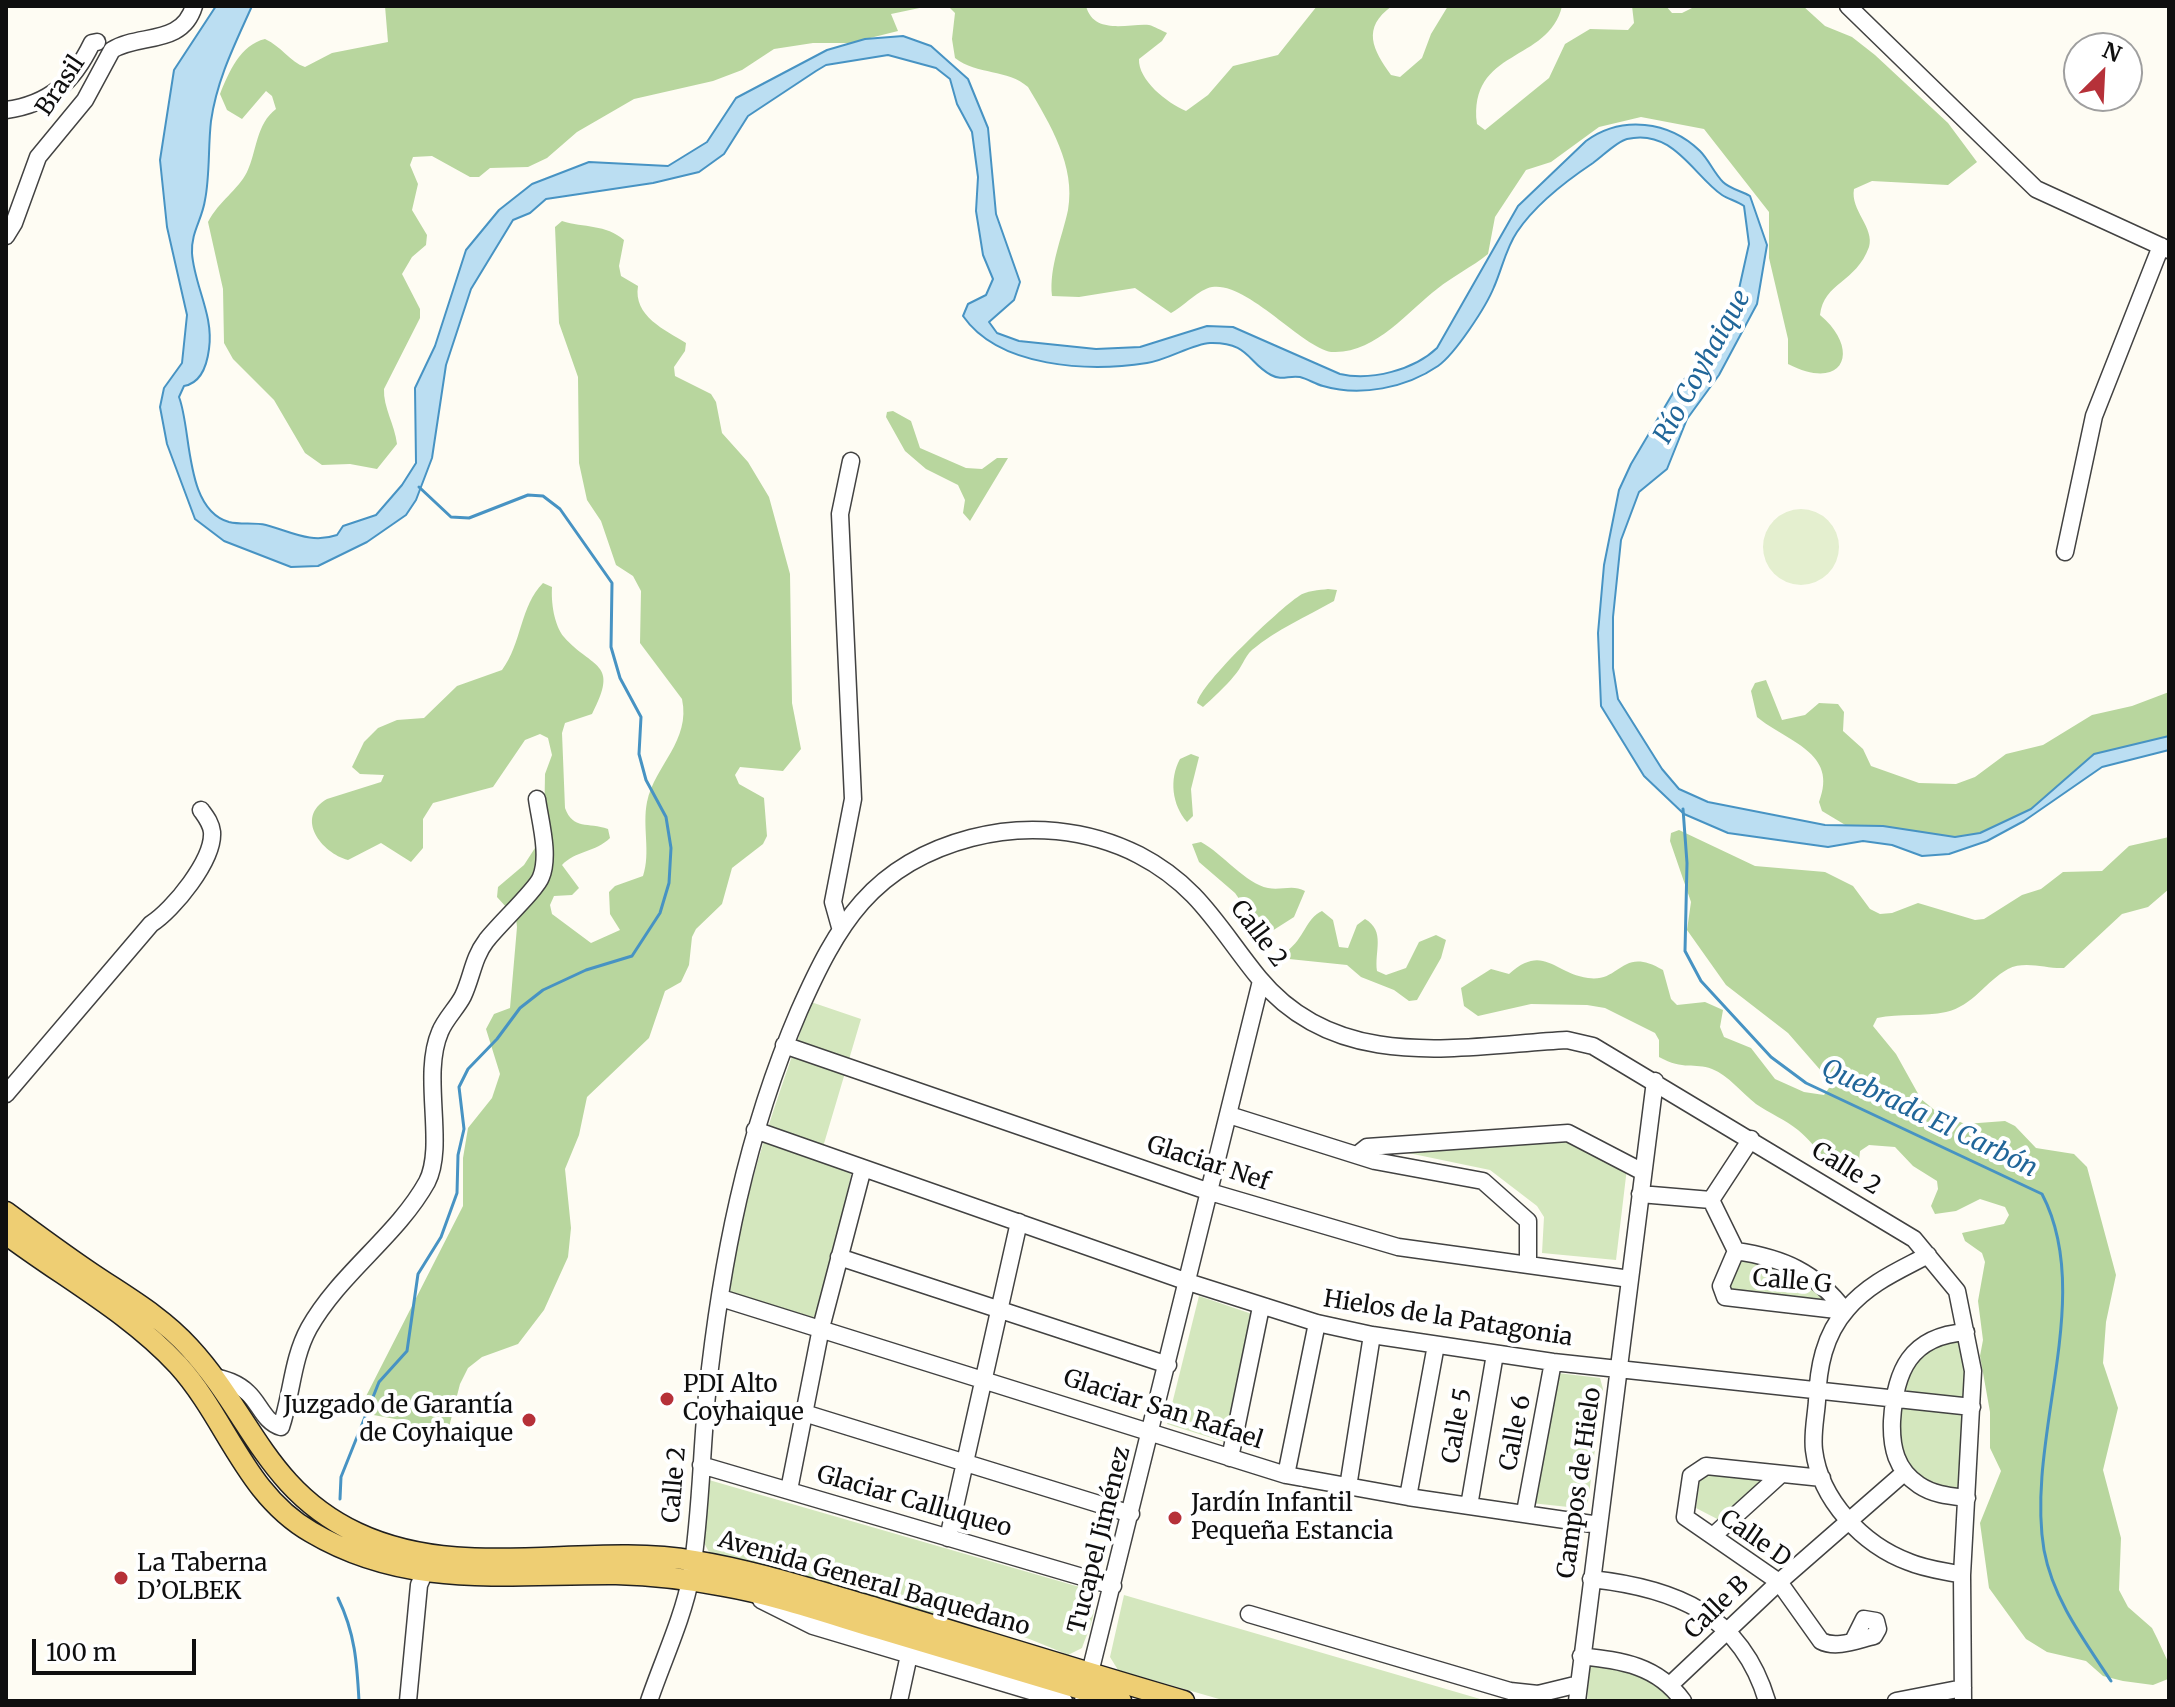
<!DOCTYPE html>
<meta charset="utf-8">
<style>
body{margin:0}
#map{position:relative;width:2175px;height:1707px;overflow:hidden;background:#fefcf3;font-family:Merriweather,serif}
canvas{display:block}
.frame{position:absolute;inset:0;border:8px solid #0f0f0f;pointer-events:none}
.north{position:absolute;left:2063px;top:32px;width:80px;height:80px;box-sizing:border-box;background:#fff;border:2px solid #9f9f9f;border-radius:50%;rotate:24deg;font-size:22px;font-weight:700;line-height:32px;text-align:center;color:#0f0f0f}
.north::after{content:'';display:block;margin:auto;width:28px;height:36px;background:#b63139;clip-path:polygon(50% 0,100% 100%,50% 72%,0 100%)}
.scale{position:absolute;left:32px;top:1639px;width:164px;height:36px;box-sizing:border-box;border:4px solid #0f0f0f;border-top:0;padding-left:10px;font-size:24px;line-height:28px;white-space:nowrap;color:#0f0f0f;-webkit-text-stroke:6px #fff;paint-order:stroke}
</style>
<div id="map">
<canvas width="2175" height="1707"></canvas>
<div class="frame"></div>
<div class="north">N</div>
<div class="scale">100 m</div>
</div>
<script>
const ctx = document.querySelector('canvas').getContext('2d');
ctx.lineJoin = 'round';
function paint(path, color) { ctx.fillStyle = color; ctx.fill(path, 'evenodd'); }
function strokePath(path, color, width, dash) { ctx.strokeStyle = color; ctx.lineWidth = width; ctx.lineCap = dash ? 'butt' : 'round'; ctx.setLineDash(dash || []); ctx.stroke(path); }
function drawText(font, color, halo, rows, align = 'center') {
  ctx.font = font + ' Merriweather,serif'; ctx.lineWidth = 8; ctx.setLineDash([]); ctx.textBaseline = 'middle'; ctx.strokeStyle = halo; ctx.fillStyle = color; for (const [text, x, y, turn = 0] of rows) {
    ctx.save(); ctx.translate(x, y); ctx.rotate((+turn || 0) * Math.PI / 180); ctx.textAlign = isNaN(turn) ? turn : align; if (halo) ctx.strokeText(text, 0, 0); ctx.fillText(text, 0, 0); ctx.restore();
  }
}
paint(new Path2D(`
 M811 1002 861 1019 820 1157 848 1167 851 1175 819 1319 730 1292C743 1190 777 1099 811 1002Z
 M1559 1134 1627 1168 1616 1260 1542 1253 1544 1217 1537 1206 1490 1170 1389 1149Z
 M1737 1254 1776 1260 1840 1308 1728 1296 1730 1266Z
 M1199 1296 1255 1315 1228 1443 1167 1424Z
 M1962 1336 1969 1404 1897 1397 1917 1354Z
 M1557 1373 1600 1378 1603 1389 1587 1509 1531 1503Z
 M1896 1401 1970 1410 1965 1495 1921 1482 1901 1463Z
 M1701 1473 1769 1476 1723 1522 1696 1508Z
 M709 1480 1090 1590C1101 1607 1088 1631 1082 1648L1068 1655C1023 1635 976 1618 927 1614L709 1552 703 1541Z
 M1124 1595 1487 1701H1226L1118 1670 1110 1657Z
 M1590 1661 1654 1680 1674 1701H1587Z`), '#d4e7be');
paint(new Path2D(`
 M385 6H929L891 14 898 31 850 43H813L774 49 742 70 713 81 634 99 577 132 547 158 528 167 490 168 479 177H470L432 156 413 157 410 165 418 184 412 210 427 235 426 245 412 257 402 274 420 309V318L384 389C383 407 395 425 397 444L377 469 350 464 322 465 305 453 274 400 233 359 224 343 223 289 208 222C219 201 238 190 247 172 257 151 256 124 276 109L272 96 266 91 242 119 227 110 220 94C229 72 240 45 265 39 281 46 290 62 305 67L332 53 388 42Z
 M939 6H1086C1094 36 1130 23 1149 25 1154 26 1162 31 1167 33L1162 41 1139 59C1138 80 1167 103 1186 111L1208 95 1233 66 1278 55 1317 6H1392C1361 28 1373 50 1391 75L1400 77 1422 58 1431 34 1448 6H1562C1549 63 1468 48 1477 124L1485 130 1549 78 1565 44 1590 29 1628 30 1634 23 1632 6H1666L1672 13H1682L1696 6H1803L1825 26 1852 37 1875 55 1948 123 1977 162 1948 185 1872 181 1854 189C1850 210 1875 228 1869 247 1856 283 1824 282 1820 315 1861 349 1845 393 1788 364V339L1769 258V212L1704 129 1641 117 1599 127 1551 162 1526 170 1495 217 1488 254C1472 267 1453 276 1437 289 1408 311 1376 353 1334 352 1306 352 1248 281 1212 287 1199 289 1183 307 1171 313L1135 288 1079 297 1052 296C1049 267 1062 238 1068 210 1076 166 1050 124 1028 87 1008 69 977 75 955 58L952 39 955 13 948 6Z
 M562 221C584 228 606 224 624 240L619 266 621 276 638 286C633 316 665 330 686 343L685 351 674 367 675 376 711 394 716 402 722 433 748 462 769 497 790 574 792 703 801 749 783 771 740 767 735 775 739 784 764 798 767 836 763 844 732 868 722 904 696 929 692 937 689 965 681 982 665 991 649 1038 587 1097 579 1135 565 1169 571 1228 568 1257 544 1310 518 1344 482 1357 468 1368 460 1384 449 1427 438 1441 406 1421 368 1414 360 1408 463 1206V1158L468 1128 492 1098 500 1074 486 1029 494 1014 510 1008 517 927 516 918 497 897 498 887 524 865 544 834 545 774 552 755 548 738 540 734 525 740 493 787 433 803 423 819V848L411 862 381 843 348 860C322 853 294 818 327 799L381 782 384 775 360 774 352 767 364 742 378 728 397 720 424 718 457 686 502 670C522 643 520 606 543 583L552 587C551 602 554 625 564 637 592 669 620 661 592 714L565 723 562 733 565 808C573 830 588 822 608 829L610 838C596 852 575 851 562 865L579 888 572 895 554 896 550 905 552 914 591 943 620 930 610 914 609 892 615 886 643 876C651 852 642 827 647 802 655 765 691 741 682 699L640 643 641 591 633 576 616 565 601 521 587 500 579 463 578 377 559 323 555 227Z
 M893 411 911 421 920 448 966 468 982 469 997 458H1008L970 521 963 513 965 500 958 485 926 469 905 451 886 417 887 412Z
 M1328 589 1337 590 1334 601C1306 617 1277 629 1252 650 1244 657 1242 668 1234 676 1226 686 1212 699 1203 707L1197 703C1201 683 1279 609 1299 596 1305 591 1320 590 1328 589Z
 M1766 680 1782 720 1805 715 1819 703 1838 704 1844 712 1843 731 1863 749 1871 766 1919 783 1956 784 1975 777 2006 754 2043 745 2092 715 2132 706 2169 692V736L2094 754 2031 809 1979 833 1955 837 1883 826H1847L1822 811 1819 802C1839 752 1787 742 1757 717L1751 691 1755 683Z
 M1191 754 1199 757 1191 789 1193 816 1187 822C1172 805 1169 779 1180 759Z
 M1679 830 1755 866 1825 872 1853 886 1870 909 1880 914 1892 913 1918 903 1975 920 1984 919 2022 895 2041 889 2063 872 2102 871 2129 846 2169 837V889L2148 907 2122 914 2064 968C2047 969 2025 960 2008 969 1986 981 1973 1006 1946 1012 1924 1017 1900 1013 1877 1018L1873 1026 1896 1054 1921 1099 1938 1113 1965 1124 2005 1121 2015 1126 2036 1148 2074 1154 2087 1167 2116 1275 2106 1322 2103 1363 2118 1408 2103 1470 2121 1538 2119 1590 2128 1607 2152 1628 2157 1638 2169 1664 2168 1679 2153 1685 2123 1681 2103 1676 2086 1661 2047 1652 2026 1639 1989 1588 1980 1523 2001 1471 1990 1448V1412L1980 1356 1983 1340 1978 1301 1985 1262 1982 1253 1965 1241 1962 1233 2004 1224 2009 1215 2005 1207 1980 1199 1956 1211 1935 1214 1931 1206 1938 1189 1937 1181 1913 1166 1895 1147 1869 1145 1860 1151 1859 1161 1852 1167C1824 1167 1817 1145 1798 1130 1786 1120 1769 1113 1756 1104 1742 1093 1728 1075 1712 1069 1694 1062 1684 1071 1659 1057V1040L1655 1033 1605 1008 1587 1005 1531 1004 1478 1016 1464 1006 1461 988 1491 969 1509 974C1544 943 1554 974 1588 978 1621 983 1621 945 1663 970L1671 999 1677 1005 1705 1002 1723 1010 1720 1027 1724 1037 1751 1048 1775 1079 1804 1092 1824 1095 1829 1088 1822 1072 1788 1033 1726 985 1687 930 1691 902 1670 841 1671 833Z
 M1201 842C1223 854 1246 884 1268 888 1281 891 1292 884 1305 891L1294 917 1272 931 1256 923 1235 893 1199 862 1192 844Z
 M1322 911 1333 920 1339 947 1348 948 1357 925 1365 919C1386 931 1374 952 1377 971L1386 975 1406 968 1419 942 1436 935 1446 940 1441 958 1417 1000 1409 1001 1394 990 1361 977 1347 965 1289 959 1287 951C1304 939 1306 918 1322 911Z`), '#b8d69e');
paint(new Path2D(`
 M1763 547a38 38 0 1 1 76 0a38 38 0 1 1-76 0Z`), '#e4efcf');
const water = new Path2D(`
 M216 6H252C235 44 217 79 211 121 208 147 210 175 205 200 202 220 191 232 192 253 194 285 214 315 209 349 207 365 201 383 184 386L179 397C192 430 184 509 229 522 241 525 254 522 266 525 292 532 311 544 337 535L343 526 376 515 402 485 416 463 415 388 435 346 466 250 499 210 532 184 589 162 668 166 707 142 736 98 827 50 865 39 903 36 931 46 968 79 988 128 996 214 1020 282 1014 300 989 322 997 333 1019 341 1096 349 1140 347 1207 326 1233 327 1340 374C1371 381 1414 370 1437 348L1518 206 1586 141C1622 115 1669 121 1700 151 1709 160 1714 173 1723 182 1730 189 1742 191 1750 196L1767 245 1757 304 1719 375 1687 419 1667 469 1639 492 1621 540 1613 617V668L1618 699 1662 769 1679 789 1708 802 1825 825 1883 826 1955 837 1980 833 2031 809 2094 754 2169 736V750L2102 767 2024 821 1987 841 1949 854 1922 856 1892 845 1863 841 1828 847 1728 833 1684 814 1644 776 1601 706 1598 633 1604 565 1619 490 1631 464 1676 388 1704 359 1739 289 1749 244 1744 206C1737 201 1728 199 1722 195 1693 175 1673 128 1627 139 1616 142 1603 156 1593 163 1566 181 1535 205 1517 232 1506 248 1502 269 1494 287 1486 307 1455 354 1438 366 1406 388 1360 397 1323 386 1315 384 1308 379 1300 377 1289 375 1282 381 1271 375 1248 363 1249 342 1210 343 1192 344 1168 360 1147 363 1089 372 999 368 963 316L968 304 986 295 993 279 983 255 976 211 978 177 972 132 957 104 950 79 936 68 888 55 826 65 816 71 748 116 724 154 699 172 653 183 546 199 530 213 513 220 471 289 446 365 432 458 416 500 406 515 367 542 318 566 291 567 224 541 195 519 167 444 160 407 164 388 182 363 187 315 167 227 160 160 174 70Z`);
paint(water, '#bbdef2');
strokePath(water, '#4793c3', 2);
strokePath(new Path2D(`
 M1683 809 1687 863 1685 951 1701 981 1771 1057 1806 1083 2042 1194C2096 1297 2025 1438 2044 1550 2053 1599 2084 1640 2111 1681
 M340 1499 341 1477 379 1382 407 1351 418 1274 441 1237 457 1193 458 1155 464 1129 459 1087 468 1069 497 1039 520 1008 543 990 586 970 632 956 660 913 669 883 671 848 666 817 646 780 639 754 641 717 620 678 611 647 612 583 560 509 543 496 528 495 469 518 451 517 419 487
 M338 1598C355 1633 357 1663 359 1701`), '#4793c3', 3);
const minor = new Path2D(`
 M1848 6 2036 189 2169 250
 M6 110C50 104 73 82 92 43L97 42
 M6 236 14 223 38 157 85 100 112 50C140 33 182 46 194 6
 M2065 552 2094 416 2161 246
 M840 927 833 902 853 799 840 514 851 461
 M784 1045 1210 1192 1398 1247 1630 1279
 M6 1094 151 924C173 910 214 860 212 832 211 823 206 817 201 810
 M1229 1115 1375 1161 1483 1181 1528 1221V1265
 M755 1130 1188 1282 1317 1323 1372 1335 1553 1362 1972 1407
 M1357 1155 1367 1147 1568 1133 1643 1172
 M1640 1194 1711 1200 1751 1139
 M1711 1200 1736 1251
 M1736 1251C1783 1258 1816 1272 1845 1311L1725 1297 1721 1286Z
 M1928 1255C1898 1271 1869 1283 1847 1309 1824 1335 1818 1368 1817 1401 1816 1416 1812 1434 1814 1450 1820 1500 1863 1545 1909 1562 1925 1569 1945 1571 1962 1575
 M839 1257 1168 1365
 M721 1298 1286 1475 1408 1497 1599 1525
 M1966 1332C1910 1336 1895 1371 1892 1421 1891 1447 1896 1470 1919 1485 1934 1495 1950 1496 1967 1498
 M211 1376C225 1379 238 1383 248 1393 260 1404 264 1422 281 1427 292 1394 292 1359 309 1328 340 1273 397 1236 427 1182 446 1145 421 1076 440 1032 445 1019 457 1008 463 996 472 977 473 958 486 941 496 927 537 889 541 877 550 855 540 821 537 799
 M804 1413 1131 1514
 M1230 1458 1261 1307
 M701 1465 1113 1586
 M1286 1475 1317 1323
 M1822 1478 1706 1466 1691 1476 1685 1517 1779 1582 1821 1641C1836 1649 1857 1640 1874 1636L1878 1629 1876 1621 1864 1619 1853 1641
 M1348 1487 1372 1335
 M789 1490 821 1328 863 1168
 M1408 1497 1436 1345
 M1469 1506 1495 1354
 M1525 1512 1553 1362
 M1714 1535 1779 1476
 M948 1538 1019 1222
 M1591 1579C1675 1588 1741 1614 1767 1701
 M761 1600 813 1626 1064 1701
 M1249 1614 1510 1691 1538 1694 1579 1684
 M1581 1656C1622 1661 1657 1665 1683 1701
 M1671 1684 1779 1582 1905 1472
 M408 1701 419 1585 429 1562
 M649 1701C663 1660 683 1618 691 1576 701 1516 701 1455 707 1395 721 1262 746 1134 799 1011 837 925 872 864 971 838 1027 823 1088 829 1139 855 1199 886 1219 929 1259 978 1338 1074 1459 1046 1567 1040L1593 1046 1914 1239 1957 1291 1973 1371 1962 1575 1963 1701
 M899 1701 909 1655
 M1083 1701 1261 981
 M1577 1701 1655 1081
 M1896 1701 1963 1688`);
const major = new Path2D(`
 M6 1212C33 1232 60 1252 88 1271 123 1295 160 1315 189 1347 251 1414 266 1490 357 1533 463 1583 584 1542 695 1561 757 1571 816 1591 876 1608 979 1639 1081 1671 1184 1701
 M6 1234C63 1277 129 1312 178 1365 227 1419 245 1494 311 1532 409 1590 509 1573 616 1574 652 1575 688 1579 724 1586 776 1595 827 1613 877 1628 958 1652 1040 1677 1121 1701`);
strokePath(minor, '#424242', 19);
strokePath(major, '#202020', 23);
strokePath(minor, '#fff', 16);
strokePath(major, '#eece73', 20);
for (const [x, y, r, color] of [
 [667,1399,8,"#b63139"],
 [529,1420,8,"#b63139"],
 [1175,1518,8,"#b63139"],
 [121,1578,8,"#b63139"]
]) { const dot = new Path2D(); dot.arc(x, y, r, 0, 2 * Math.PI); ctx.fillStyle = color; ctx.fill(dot); strokePath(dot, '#fff', 3); }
drawText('24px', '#0f0f0f', '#fff', [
 ["Brasil",61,86,-56],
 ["Calle 2",1258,934,53],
 ["Glaciar Nef",1208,1164,18],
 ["Calle 2",1846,1169,32],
 ["Calle G",1792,1282,5],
 ["Hielos de la Patagonia",1448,1319,9],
 ["Glaciar San Rafael",1163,1410,18],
 ["Calle 5",1458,1426,-80],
 ["Calle 6",1516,1433,-79],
 ["Campos de Hielo",1580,1483,-82],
 ["Calle 2",675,1485,-85],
 ["Glaciar Calluqueo",914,1502,16],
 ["Calle D",1755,1539,35],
 ["Tucapel Jiménez",1100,1540,-76],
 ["Avenida General Baquedano",874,1584,16],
 ["Calle B",1717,1608,-44]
]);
drawText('24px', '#0f0f0f', '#fff', [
 ["PDI Alto",683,1385],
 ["Coyhaique",683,1413],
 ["Juzgado de Garantía",513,1406,"right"],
 ["de Coyhaique",513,1434,"right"],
 ["Jardín Infantil",1191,1504],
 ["Pequeña Estancia",1191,1532],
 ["La Taberna",137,1564],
 ["D’OLBEK",137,1592]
], 'left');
drawText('italic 26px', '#216699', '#fff', [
 ["Río Coyhaique",1703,367,-61],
 ["Quebrada El Carbón",1929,1119,26]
]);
</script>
